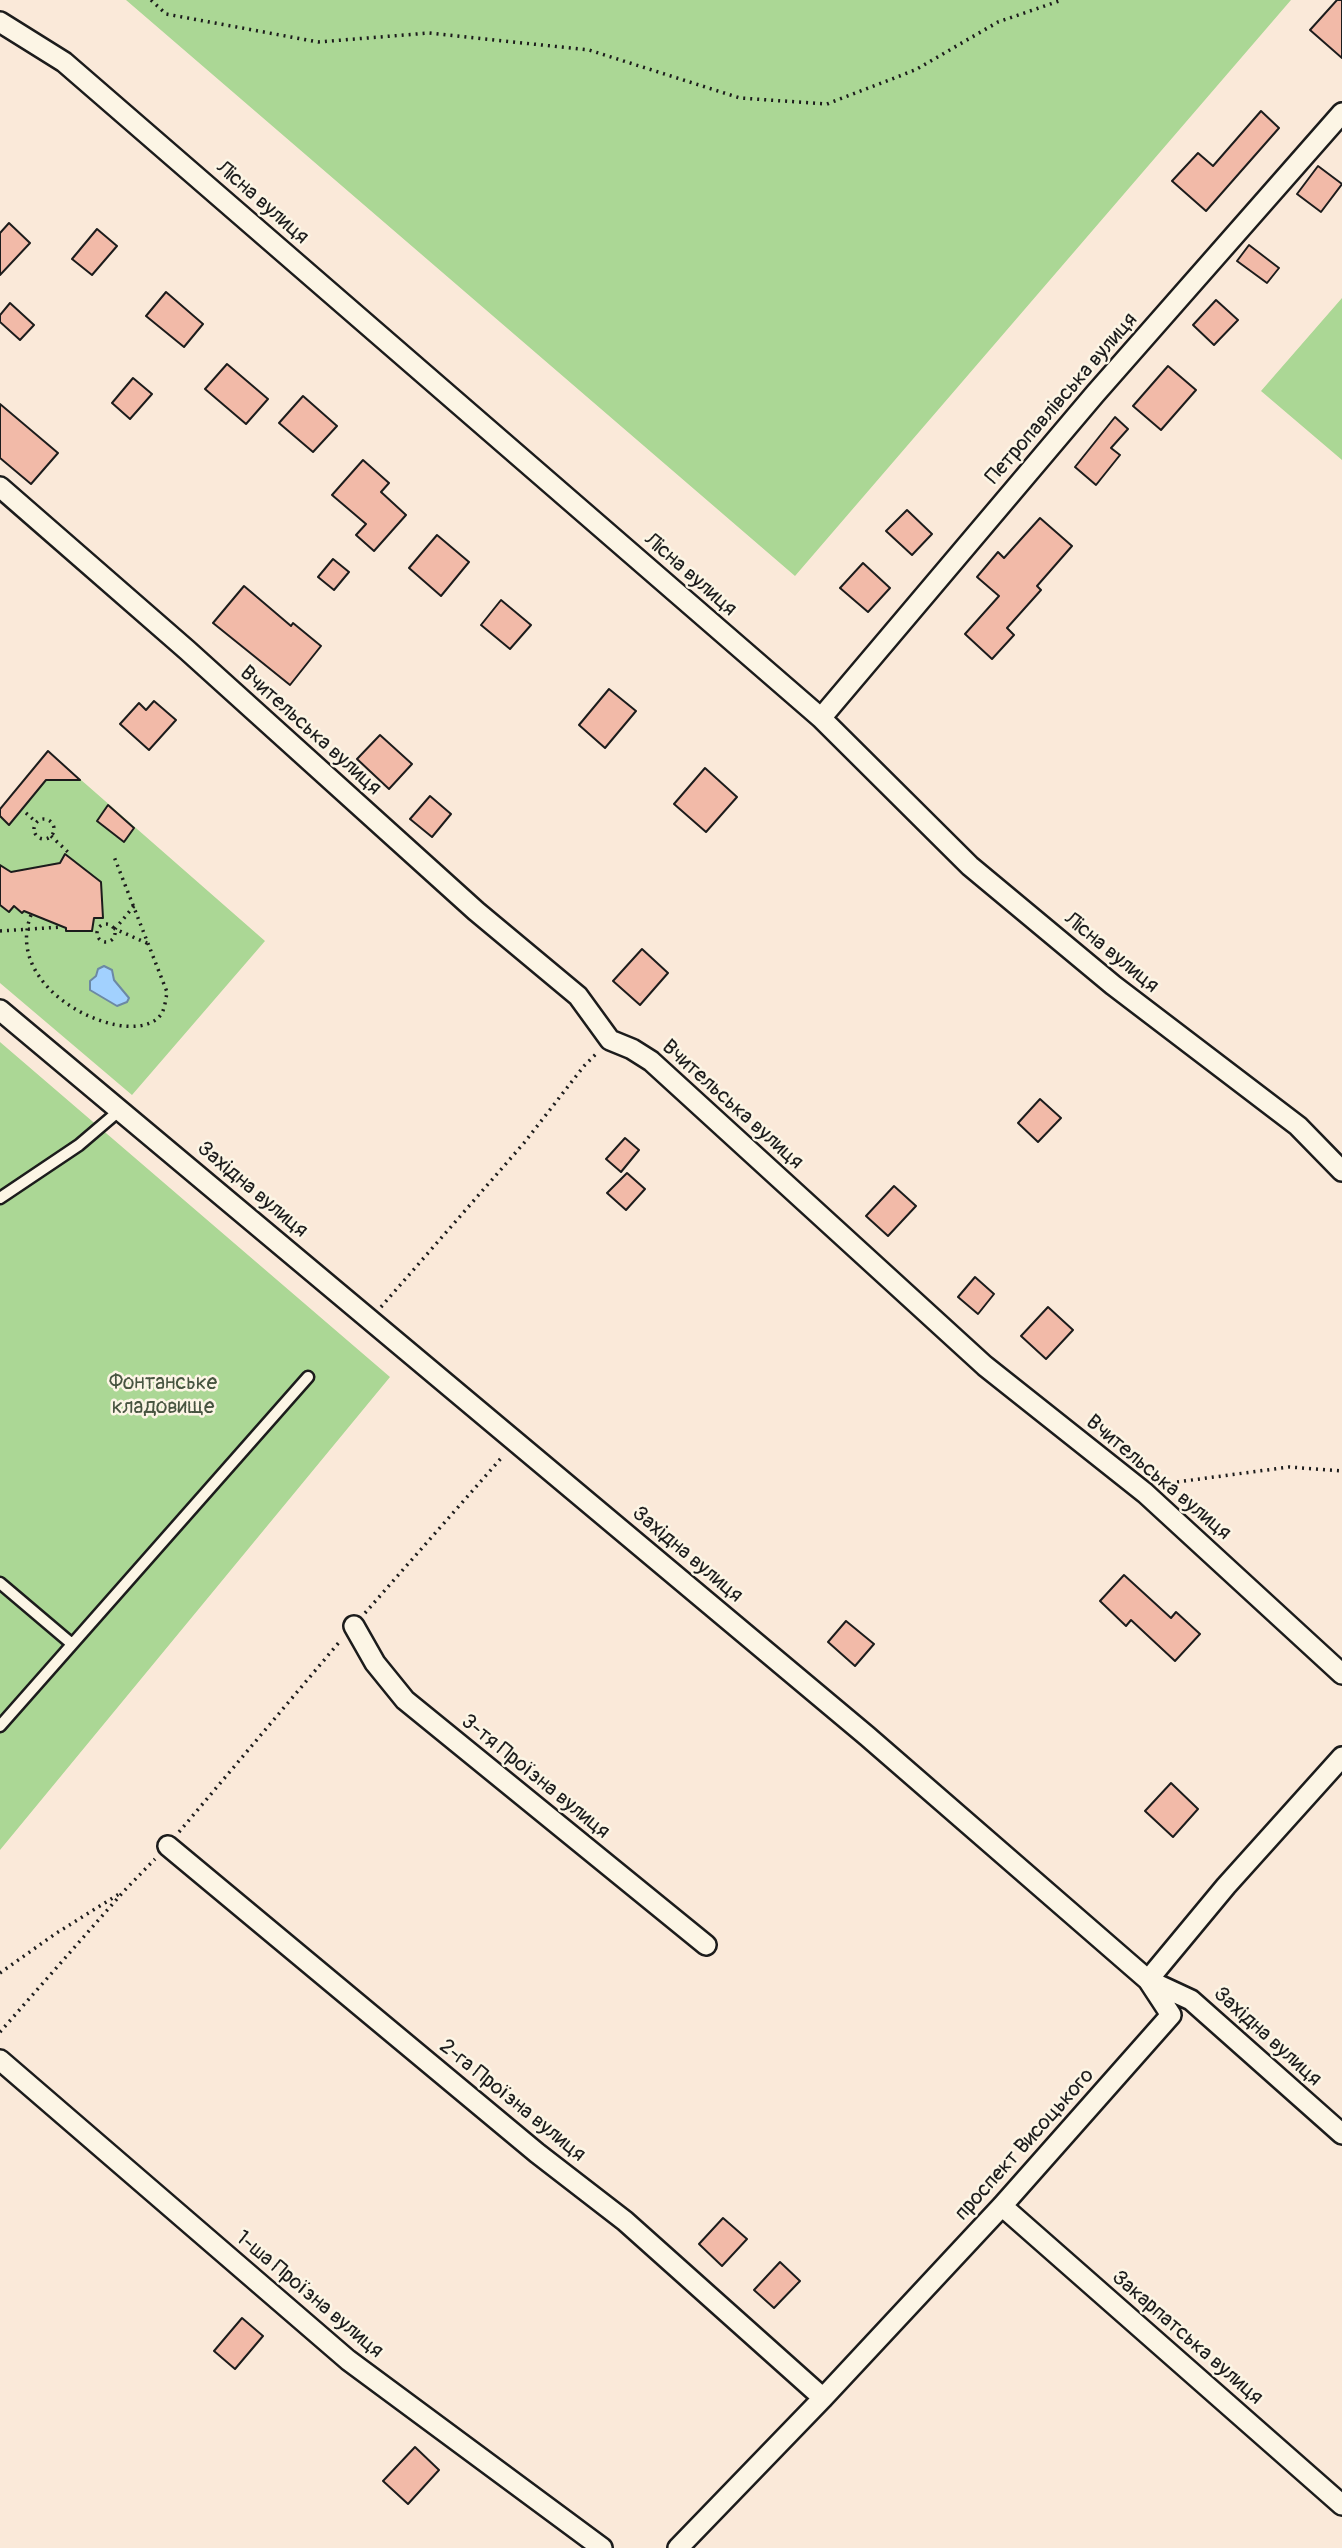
<!DOCTYPE html>
<meta charset="utf-8">
<style>
body{margin:0}
canvas{display:block;background:#fae9d9}
</style>
<canvas width="1342" height="2548"></canvas>
<script>
const ctx = document.querySelector('canvas').getContext('2d');
ctx.lineJoin = 'round';
function paint(path, color) { ctx.fillStyle = color; ctx.fill(path, 'evenodd'); }
function strokePath(path, color, width, dash) { ctx.strokeStyle = color; ctx.lineWidth = width; ctx.lineCap = dash ? 'butt' : 'round'; ctx.setLineDash(dash || []); ctx.stroke(path); }
function drawText(font, color, halo, rows, align = 'center') {
  ctx.font = font + ' Pangolin,sans-serif'; ctx.lineWidth = 5; ctx.setLineDash([]); ctx.textBaseline = 'middle'; ctx.strokeStyle = halo; ctx.fillStyle = color; for (const [text, x, y, turn = 0] of rows) {
    ctx.save(); ctx.translate(x, y); ctx.rotate((+turn || 0) * Math.PI / 180); ctx.textAlign = isNaN(turn) ? turn : align; if (halo) ctx.strokeText(text, 0, 0); ctx.fillText(text, 0, 0); ctx.restore();
  }
}
paint(new Path2D(`
 M126 0H1291L795 576Z
 M1342 298V460L1261 391Z
 M48 751 265 941 132 1095 0 983V809Z
 M0 1042 390 1377 0 1850Z`), '#abd795');
const water = new Path2D(`
 M104 966 112 970 114 980 129 998 127 1002 117 1006 90 990V981L96 976 98 969Z`);
paint(water, '#a2d1fe');
strokePath(water, '#6c89a4', 2);
const building = new Path2D(`
 M1337 0H1342V58L1310 30Z
 M1261 111 1279 128 1206 211 1172 181 1198 153 1213 166Z
 M1318 166 1342 184 1321 212 1297 194Z
 M9 223 30 243 0 275V233Z
 M97 229 117 246 92 275 72 259Z
 M1249 245 1279 268 1267 283 1237 261Z
 M166 292 203 324 184 347 146 316Z
 M1216 300 1238 320 1214 345 1193 325Z
 M10 303 34 325 20 340 0 322V315Z
 M227 364 268 399 246 424 205 389Z
 M1168 366 1196 390 1161 430 1133 406Z
 M133 378 152 394 130 419 112 403Z
 M303 396 337 426 313 452 279 423Z
 M0 404 58 453 31 484 0 458Z
 M1115 417 1128 429 1111 448 1120 455 1096 485 1075 467Z
 M363 460 389 483 381 492 406 515 374 551 356 535 366 524 332 495Z
 M907 510 932 534 912 555 886 531Z
 M1040 518 1072 546 1037 586 1041 590 1007 628 1014 635 992 659 965 634 999 596 977 577 998 552 1004 558Z
 M437 535 469 562 441 596 409 568Z
 M333 559 349 572 334 590 318 577Z
 M863 563 890 588 868 612 840 588Z
 M244 586 291 626 293 623 321 646 290 685 213 623Z
 M501 600 531 625 510 649 481 625Z
 M609 689 636 711 605 748 579 725Z
 M154 701 176 720 149 750 120 724 139 703 146 710Z
 M380 735 412 764 389 789 357 759Z
 M48 751 80 780H46L9 825 0 816V809Z
 M705 768 737 797 706 832 674 804Z
 M430 796 451 814 432 837 410 819Z
 M108 805 134 828 124 842 97 821Z
 M65 854 101 882 103 918H94L92 931H66V928L24 911 22 913 14 906 9 912 0 905V865L11 872 60 863Z
 M642 949 668 973 640 1005 613 981Z
 M1040 1099 1061 1118 1038 1142 1018 1123Z
 M625 1138 639 1150 621 1172 606 1159Z
 M627 1173 645 1189 626 1210 607 1193Z
 M894 1186 916 1206 888 1236 866 1216Z
 M975 1277 994 1294 978 1314 958 1297Z
 M1048 1307 1073 1330 1046 1359 1021 1336Z
 M1124 1575 1171 1618 1176 1612 1200 1634 1175 1661 1131 1620 1126 1626 1100 1601Z
 M846 1621 874 1644 855 1666 828 1642Z
 M1171 1783 1198 1809 1173 1837 1145 1811Z
 M723 2218 747 2239 722 2266 699 2244Z
 M780 2262 800 2281 774 2308 754 2290Z
 M242 2318 263 2336 235 2369 214 2351Z
 M415 2447 439 2470 408 2504 383 2481Z`);
paint(building, '#f2baa8');
strokePath(building, '#1c1c1c', 2);
const service = new Path2D(`
 M0 1198 79 1145 120 1110
 M0 1583 72 1644
 M0 1726 308 1377`);
const minor = new Path2D(`
 M0 22 64 62 821 718 970 866 1113 985 1298 1126 1342 1171
 M0 487 187 650 476 911 578 996 610 1040 632 1049 651 1061 985 1366 1145 1493 1342 1674
 M821 718 1095 394 1342 113
 M0 1010 867 1736 1148 1980 1191 2000 1342 2134
 M354 1626 375 1663 405 1700 706 1945
 M168 1846 537 2153 625 2221 823 2398
 M0 2060 348 2360 602 2548
 M1002 2206 1342 2505
 M678 2548 823 2398 1002 2206 1171 2015 1148 1980 1226 1886 1342 1757`);
strokePath(service, '#1c1c1c', 15);
strokePath(minor, '#1c1c1c', 24);
strokePath(new Path2D(`
 M151 0 166 14 318 42 429 33 589 50 740 98 827 104 915 70 998 22 1062 0
 M26 813 36 822
 M34 829a10 10 0 1 1 20 0a10 10 0 1 1-20 0Z
 M51 836 70 854
 M134 906 115 929 149 944
 M31 915C0 995 138 1054 162 1013 165 1007 166 998 167 992L113 854
 M97 933a9 9 0 1 1 18 0a9 9 0 1 1-18 0Z
 M0 931 62 927
 M381 1307 524 1143 584 1066 596 1054
 M1164 1487 1177 1482 1289 1467 1342 1471
 M365 1613 503 1456
 M179 1832 341 1640
 M0 1973 55 1934 119 1894
 M0 2032 124 1891 155 1859`), '#1c1c1c', 3.5, [2, 5]);
strokePath(service, '#fcf5e5', 10);
strokePath(minor, '#fcf5e5', 19);
drawText('21px', '#1c1c1c', '#fcf5e5', [
 ["Лісна вулиця",262,203,41],
 ["Петропавлівська вулиця",1062,399,-49],
 ["Лісна вулиця",690,575,41],
 ["Вчительська вулиця",310,731,42],
 ["Лісна вулиця",1111,953,39],
 ["Вчительська вулиця",732,1105,42],
 ["Західна вулиця",252,1190,40],
 ["Вчительська вулиця",1158,1478,40],
 ["Західна вулиця",687,1555,40],
 ["3-тя Проїзна вулиця",535,1777,39],
 ["Західна вулиця",1267,2037,42],
 ["2-га Проїзна вулиця",512,2101,39],
 ["проспект Висоцького",1025,2145,-48],
 ["1-ша Проїзна вулиця",309,2295,40],
 ["Закарпатська вулиця",1187,2338,41]
]);
drawText('21px', '#475440', '#fcf5e5', [
 ["Фонтанське",163,1384],
 ["кладовище",163,1408]
]);
</script>
